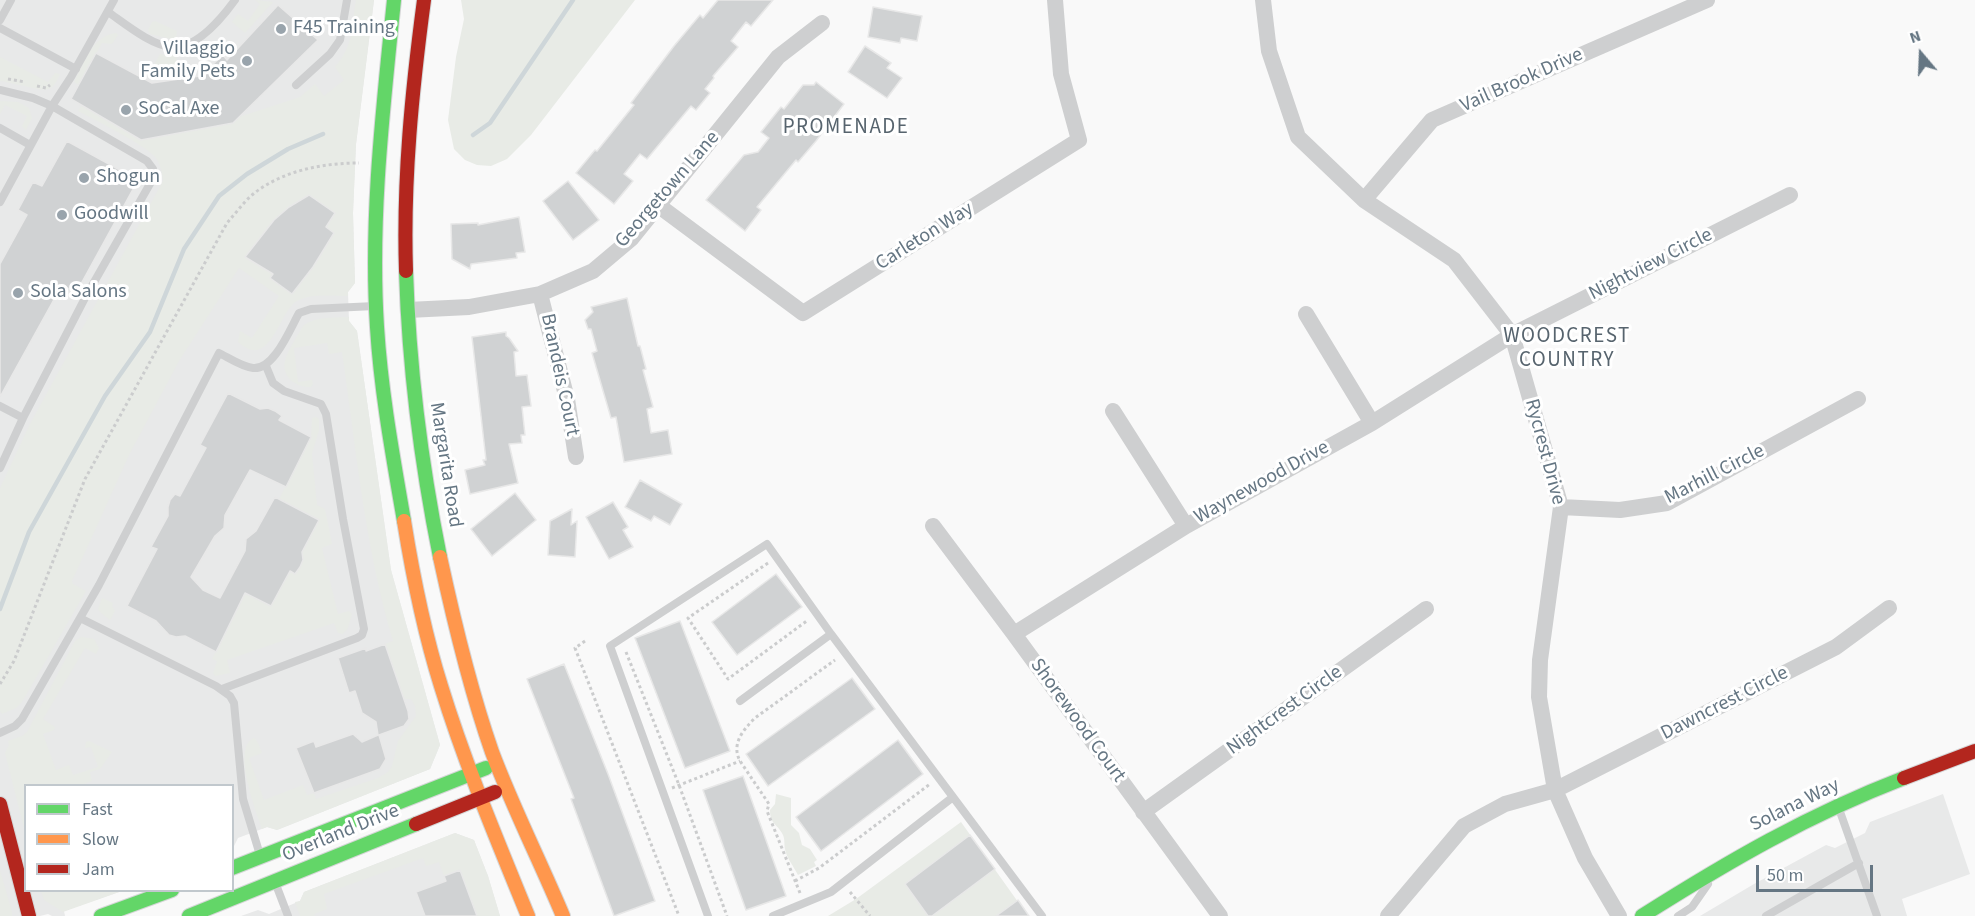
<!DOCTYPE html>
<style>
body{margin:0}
#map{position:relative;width:1975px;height:916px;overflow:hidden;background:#f9f9f9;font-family:"Source Sans 3",sans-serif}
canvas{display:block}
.legend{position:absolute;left:24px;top:784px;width:210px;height:108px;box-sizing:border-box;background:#fff;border:2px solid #c1c8cd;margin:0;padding:8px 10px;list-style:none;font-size:18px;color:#657683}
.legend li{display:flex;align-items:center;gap:12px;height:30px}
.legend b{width:30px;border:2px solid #c1c8cd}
.north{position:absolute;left:1891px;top:24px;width:60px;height:60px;-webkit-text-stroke:4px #fff;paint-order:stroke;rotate:341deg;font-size:16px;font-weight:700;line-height:24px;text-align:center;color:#657683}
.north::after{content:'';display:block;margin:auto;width:21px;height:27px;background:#657683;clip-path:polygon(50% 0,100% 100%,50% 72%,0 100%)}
.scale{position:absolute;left:1756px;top:865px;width:117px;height:27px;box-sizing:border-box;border:3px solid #657683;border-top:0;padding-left:8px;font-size:18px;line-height:21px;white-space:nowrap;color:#657683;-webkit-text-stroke:4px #fff;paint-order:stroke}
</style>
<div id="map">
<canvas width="1975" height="916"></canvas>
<ul class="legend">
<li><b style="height:8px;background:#63d668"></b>Fast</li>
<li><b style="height:8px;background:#ff974d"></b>Slow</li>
<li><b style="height:8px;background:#b3261e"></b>Jam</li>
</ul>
<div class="north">N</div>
<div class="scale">50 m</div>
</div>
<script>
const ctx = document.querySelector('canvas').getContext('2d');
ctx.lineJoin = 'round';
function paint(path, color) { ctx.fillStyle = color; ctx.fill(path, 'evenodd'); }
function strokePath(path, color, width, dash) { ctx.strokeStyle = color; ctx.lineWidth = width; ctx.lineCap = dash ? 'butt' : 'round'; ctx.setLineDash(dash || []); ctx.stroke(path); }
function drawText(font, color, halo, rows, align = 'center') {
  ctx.font = font + ' "Source Sans 3",sans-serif'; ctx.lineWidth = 6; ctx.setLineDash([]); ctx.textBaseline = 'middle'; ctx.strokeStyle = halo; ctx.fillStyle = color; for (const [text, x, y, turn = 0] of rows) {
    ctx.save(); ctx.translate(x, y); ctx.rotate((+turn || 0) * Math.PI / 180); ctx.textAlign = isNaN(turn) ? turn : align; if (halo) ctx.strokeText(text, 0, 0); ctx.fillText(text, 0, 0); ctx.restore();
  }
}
paint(new Path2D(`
 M0 0H374L356 144 353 213 355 283 348 292 349 321 357 331 391 570 440 745 430 769 277 830 267 827 238 838 233 848 232 786H26V890L122 891 64 911 65 916H52L48 914 40 916H0Z
 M1943 794 1970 874 1902 899 1907 916H1700L1754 884 1826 845 1835 848 1865 833 1870 822Z
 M455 833 474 840 488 876 500 916H241L258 910 269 914 300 901 304 892Z`), '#e8e9e9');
paint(new Path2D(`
 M255 0 273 2 245 33 232 22 238 14 248 21 260 4Z
 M356 0H374L356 144 353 213 355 283 348 292V296C333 296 311 293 297 301 279 310 271 372 238 342L240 331 252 338 279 296 239 268 179 361 129 455 72 581 73 584 86 591 22 702 16 708 2 714 0 711V488L30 424 163 181C162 173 161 165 156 158 146 145 95 120 78 111L82 105 108 120 134 73 152 83 127 132 142 140 232 123 239 117 300 97 315 84 324 96 344 80 335 67C354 45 351 28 356 0Z
 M461 0H635L531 135 507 159 491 166 477 165 465 160 454 149 448 120 456 57 464 19Z
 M155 21 177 31 176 40 150 34 148 30 152 22Z
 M116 33 118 35 112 44 102 43 79 85 74 82C84 64 92 36 116 33Z
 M160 54 176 56 178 69 167 71 154 65Z
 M0 57 48 82 55 73 60 74C57 80 55 87 48 89 43 92 10 82 0 81Z
 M0 101 18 102 29 108 32 118 26 130 22 126 27 116 5 105 0 114Z
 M349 317V321L357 331 391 570 440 745 430 769 277 830 267 827 262 829C256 811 231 747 254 738 258 741 260 748 262 753L249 758 264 800 303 785 307 795 314 793 316 799 378 778 388 772 392 766 398 741 416 716 415 706 411 699H404L385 644 393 641C365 547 356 449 342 352L329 354 327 343 294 348 298 382 312 380 313 384 311 387C297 388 281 377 285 361 287 351 298 335 303 326 315 316 334 318 349 317Z
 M316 417 319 419V430L312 454 317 505 325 509 332 544 322 548 338 614 349 611 352 614 348 628 343 634 338 633 334 623 227 660 230 673 215 676 213 673 217 661 212 659 246 593 271 606 290 571 294 573 300 567 303 560 300 556 318 520 279 499 311 438 312 418Z
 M102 598 113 603 112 606 115 611 110 620 101 613 98 609Z
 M81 637 94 639 99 648 96 654 85 648 43 719 55 727 54 730 43 734 56 770 69 765 73 775 98 767 91 747 85 748 86 742 89 741 112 752 100 769 90 772 92 781 81 785 26 786 25 832 5 753 9 745 8 741 22 736 27 732 75 641Z
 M776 794 791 798V825L799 833 802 845 810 849 817 860 814 862 816 866 798 875C794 867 786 857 785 849 784 844 785 840 783 835 778 824 770 825 770 810L775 804Z
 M961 822 1028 916H828L856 899Z
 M455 833 474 840 488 876 500 916H477L460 871 444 876 439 862 426 866 423 858 324 894 327 909 314 914 315 916H300L295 902 300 901 304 892Z
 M0 870 12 912V916H0Z
 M41 891V890L122 891 63 912 44 900Z`), '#e8ebe6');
strokePath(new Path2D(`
 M473 135 490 123 573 0
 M0 609 29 532 105 396 150 332 184 249 219 196 247 174 288 149 323 134`), '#ced6d9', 4.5);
const building = new Path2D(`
 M718 0H773L751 26 746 22 731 41 738 47 713 76 714 78 705 89 710 93 696 110 691 106 647 159 640 154 624 174 633 181 614 204 576 173 595 150 597 151 634 105 631 103 674 46 700 15 703 18Z
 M278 5 318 40 233 123 141 140 71 99 96 53 152 83 200 76 223 55 227 60Z
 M873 7 922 16 917 41 901 38 900 43 868 37Z
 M865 46 891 63 887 68 902 78 887 98 848 72Z
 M816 82 844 104 816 141 798 162 796 160 757 207 761 210 745 231 706 200 744 155 758 152 769 138 761 132 781 107 784 109 803 85H814Z
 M67 141 138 180 76 293 62 285 0 397V264L27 215 18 210 33 182 42 186Z
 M568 181 599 220 573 240 543 201Z
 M309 195 335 213 326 227 334 233 313 267 292 294 270 278 273 274 245 257 274 220 289 207Z
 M519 217 525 252 516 253 517 258 471 264 470 269 452 259 451 224 478 223V225Z
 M627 298 638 346H640L646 369 643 370 653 407 647 409 651 433 668 430 672 454 624 462 616 417 611 418 592 353 597 351 591 329H588L585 320 593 312 591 307Z
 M506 332V336L509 338 518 351 514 352 516 376 527 375 531 406 522 407 525 435H521L522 443 509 444 518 483 470 494 465 470 485 465 483 460H486L472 337Z
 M228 393 260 409 268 408 275 411 282 416 279 420 311 437 286 487 250 470 225 515 224 528 215 536 191 577 203 590 220 598 245 551 246 539 256 531 275 497 319 520 302 552 303 560 300 567 295 574 290 571 271 606 245 593 216 652 185 636 176 637 169 635 156 621 127 606 157 549 151 547 168 516V507L170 500 175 494 180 496 206 448 200 445Z
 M640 480 682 504 670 525 654 516 651 521 625 507Z
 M515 493 536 520 492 556 471 529Z
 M613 502 628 527 623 530 633 547 609 559 586 517Z
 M572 509 571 525 577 521 575 557 548 555 550 521Z
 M776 574 802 607 737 655 712 622Z
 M680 621 730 751 685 768 635 638Z
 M385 644 408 711 409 719 404 726 379 735 386 759 380 769 314 793 296 748 314 741 316 747 353 734 362 742 378 735 376 722 362 713 355 691 349 693 338 658 366 648V651Z
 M564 664 608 774 655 901 614 916 571 799 574 798 527 679Z
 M852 678 875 709 768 786 746 754Z
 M898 740 923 774 821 851 796 817Z
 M743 776 786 896 746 910 703 790Z
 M970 835 995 869 932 916H928L905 884Z
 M460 870 477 916H425L416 892 446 881 444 876Z
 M1018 900 1029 916H996Z`);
paint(building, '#d0d2d3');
strokePath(building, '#e8e8e8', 1.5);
const fast = new Path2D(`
 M394 0C383 109 370 218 377 327 381 392 393 457 404 521
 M406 271C409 368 421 463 440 557
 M232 868 486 768
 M101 916 172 890
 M189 916 416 824
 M1642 916C1729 861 1808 815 1904 778`);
const slow = new Path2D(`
 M404 521C413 577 424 632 441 686 465 764 497 840 528 916
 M440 557C454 622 470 689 492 752 513 808 540 861 563 916`);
const jam = new Path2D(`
 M406 271C403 180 412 90 424 0
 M1904 778 1975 751
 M0 804 29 916
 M416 824 495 792`);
strokePath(fast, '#d5d6d7', 16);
strokePath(slow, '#d5d6d7', 16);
strokePath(jam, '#d5d6d7', 16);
strokePath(new Path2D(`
 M8 79 25 82
 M37 86 46 88 50 85
 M768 563 688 618 728 679 808 620
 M585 641 575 648 679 916
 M626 652 679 785 727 916
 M0 684 14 661 85 479 227 223C235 214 243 203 252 195 281 171 322 163 359 163
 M672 788 740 761
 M795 881 819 868 930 784
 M850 892 870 916
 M800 893 767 811 769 804 740 761C731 744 743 730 755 718L835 660`), '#cbcccd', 3, [3, 3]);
strokePath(new Path2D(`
 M108 12C124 23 153 47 173 47 197 48 222 18 235 0
 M0 20 11 0
 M0 28 76 69
 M296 85 330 54 340 40 347 0
 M0 90 33 98 52 106 147 161 153 169 151 182 85 298 23 418 0 468
 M0 128 30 145
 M0 202 52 106 71 77 114 0
 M0 406 23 418
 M80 618 216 686 230 696 234 703 243 799 260 855
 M222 689 357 638 362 635 364 629 343 519 326 414 321 404 284 391 273 383 266 366
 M740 701 831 634
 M0 733 15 726 22 719 99 585 219 353C229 358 242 367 253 368 274 370 290 329 299 313L311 309 375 306
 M1838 806 1877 916
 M275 882 288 916
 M708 916 610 646 767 544 831 634 1042 916
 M773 916 831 892 953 797
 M1678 916 1692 907 1708 884
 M1766 916 1859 863`), '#cecfd0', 8);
strokePath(new Path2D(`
 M1263 0 1269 51 1298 137 1364 200 1454 260 1512 335 1561 507 1540 660 1539 697 1555 790 1585 858 1619 916
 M1364 200 1432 120 1707 0
 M659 206 803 313 1079 140 1061 74 1055 0
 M540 294 567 399 576 457
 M408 310 469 307 540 294 593 271 631 239 778 57 822 23
 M1306 314 1372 423
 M1113 411 1186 526
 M1561 507 1620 510 1667 503 1858 399
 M933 526 1014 634 1220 916
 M1014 634 1186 526 1372 423 1512 335 1790 195
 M1143 812 1426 609
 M1388 916 1464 826 1505 804 1555 790 1836 647 1889 608`), '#cecfd0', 16);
strokePath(fast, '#63d668', 14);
strokePath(slow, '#ff974d', 14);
strokePath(jam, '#b3261e', 14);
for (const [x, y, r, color] of [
 [281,29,6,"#99a4ac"],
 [247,61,6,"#99a4ac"],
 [126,110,6,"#99a4ac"],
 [84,178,6,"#99a4ac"],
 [62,215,6,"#99a4ac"],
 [18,293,6,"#99a4ac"]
]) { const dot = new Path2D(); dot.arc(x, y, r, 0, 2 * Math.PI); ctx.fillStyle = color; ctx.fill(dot); strokePath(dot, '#fff', 2); }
drawText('20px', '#657683', '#fff', [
 ["F45 Training",293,29],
 ["Villaggio",235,50,"right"],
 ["Family Pets",235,73,"right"],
 ["SoCal Axe",138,110],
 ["Shogun",96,178],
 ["Goodwill",74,215],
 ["Sola Salons",30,293]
], 'left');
drawText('20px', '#657683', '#fff', [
 ["Vail Brook Drive",1522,81,-24],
 ["Georgetown Lane",668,190,-49],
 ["Carleton Way",925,237,-32],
 ["Nightview Circle",1651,265,-27],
 ["Brandeis Court",559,375,78],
 ["Rycrest Drive",1544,452,75],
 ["Margarita Road",445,465,81],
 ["Marhill Circle",1715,475,-27],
 ["Waynewood Drive",1262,483,-29],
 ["Dawncrest Circle",1725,704,-27],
 ["Nightcrest Circle",1285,711,-36],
 ["Shorewood Court",1077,721,54],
 ["Solana Way",1795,806,-26],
 ["Overland Drive",341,834,-22]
]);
ctx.letterSpacing = '1.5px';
drawText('21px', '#57646e', '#fff', [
 ["PROMENADE",846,128],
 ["WOODCREST",1567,337],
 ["COUNTRY",1567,361]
]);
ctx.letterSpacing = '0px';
</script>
